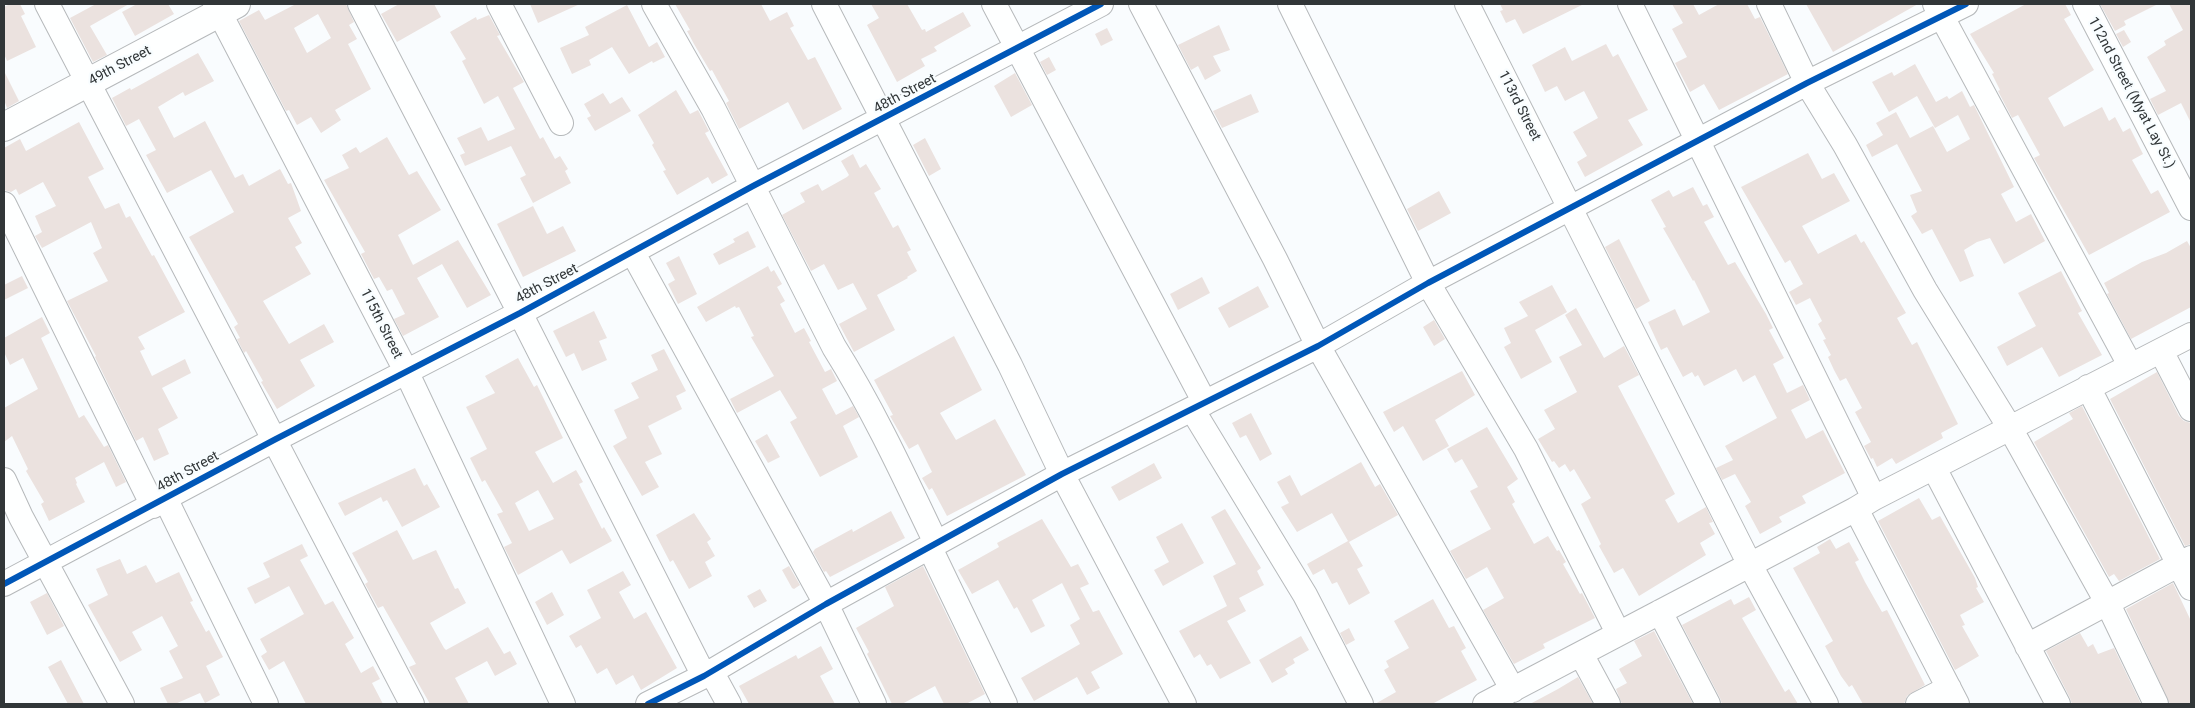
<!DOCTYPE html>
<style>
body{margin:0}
#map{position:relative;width:2195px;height:708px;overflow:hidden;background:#f9fcfe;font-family:Roboto,sans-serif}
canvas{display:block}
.frame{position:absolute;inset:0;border:5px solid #313638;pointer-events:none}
</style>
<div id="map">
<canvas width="2195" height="708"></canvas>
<div class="frame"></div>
</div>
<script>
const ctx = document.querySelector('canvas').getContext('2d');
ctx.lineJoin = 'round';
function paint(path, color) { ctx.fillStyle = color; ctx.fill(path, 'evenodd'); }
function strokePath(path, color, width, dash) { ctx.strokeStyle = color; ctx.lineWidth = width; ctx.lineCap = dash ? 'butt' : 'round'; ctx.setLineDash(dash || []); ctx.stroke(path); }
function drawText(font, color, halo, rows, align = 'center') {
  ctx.font = font + ' Roboto,sans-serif'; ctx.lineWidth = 4.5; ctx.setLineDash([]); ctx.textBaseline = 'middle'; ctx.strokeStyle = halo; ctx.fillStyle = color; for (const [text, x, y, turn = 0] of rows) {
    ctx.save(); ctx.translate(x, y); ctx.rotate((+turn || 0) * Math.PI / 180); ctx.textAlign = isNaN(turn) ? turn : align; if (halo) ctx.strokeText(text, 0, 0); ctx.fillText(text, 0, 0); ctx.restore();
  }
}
paint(new Path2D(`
 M10 4H20L25 14 21 16 36 47 7 61 4 54V7Z
 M96 4H129L90 26 107 55 93 62 70 18Z
 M137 4H168L174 14 135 36 122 12Z
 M296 4H346L354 22 349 25 357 39 348 44 371 89 335 110 341 120 321 133 311 117 297 125 289 110 286 111 239 21 259 10 265 20ZM318 14 331 38 307 53 294 28Z
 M399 4H434L441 17 397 42 381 14Z
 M530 4H580L538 23Z
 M675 4H761L770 21 787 12 794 26 790 28 808 60 815 57 842 109 803 130 788 102 739 129 726 103 729 101 712 70 710 71 694 44 687 31 690 30Z
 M871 4H907L922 30 925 29 926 32 963 12 971 26 934 47 937 51 921 59 925 66 897 82 867 25 879 18Z
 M1500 4H1584L1523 34 1515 19 1506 23 1500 11 1503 10Z
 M1672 4H1693L1699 15 1719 4H1747L1755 19 1760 17 1788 74 1719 110 1704 84 1690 92 1675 63 1687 57 1672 29 1683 23Z
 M1806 4H1918L1833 52Z
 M2026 4H2065L2071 15 2064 19 2094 70 2048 98 2064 127 2102 107 2109 121 2115 117 2123 132 2130 128 2143 154 2132 160 2151 194 2158 190 2170 212 2089 255 2034 158 2040 155 2018 115 2012 118 1998 91 2000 90 1992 74 1994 73 1970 34Z
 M2100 4H2158L2124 21 2126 25 2115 31Z
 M2169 4H2191V123L2181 103 2158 115 2150 99 2166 91 2147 57 2166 45 2164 41 2183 30Z
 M627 5 649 47 657 42 665 57 653 63 652 61 629 74 612 47 589 60 591 65 572 74 560 48 589 35 585 27Z
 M489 15 500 35 497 36 524 82 513 88 540 139 543 137 555 159 560 156 568 169 565 171 571 183 533 203 520 178 526 175 511 146 465 166 460 155 465 153 457 138 481 127 488 141 515 129 498 96 484 104 462 61 466 59 450 32 476 17 477 20Z
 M1219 25 1230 50 1213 56 1221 71 1205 80 1198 66 1191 70 1178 45Z
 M1107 28 1113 40 1101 46 1095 34Z
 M2124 30 2131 42 2123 47 2116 34Z
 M1606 44 1613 57 1618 54 1648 110 1628 120 1643 145 1585 177 1577 162 1587 156 1573 132 1598 118 1584 91 1565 101 1557 86 1545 92 1532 65 1565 47 1572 61Z
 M198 53 214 81 185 96 183 92 158 107 174 138 205 121 235 178 243 174 249 186 280 169 288 184 291 183 301 211 288 218 302 243 295 247 311 274 263 301 289 344 324 324 334 342 300 360 315 386 277 409 261 382 263 381 246 351 244 353 237 339 240 338 234 327 238 324 189 237 234 212 211 170 167 193 146 155 156 150 139 119 126 126 112 98 130 88 131 90Z
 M1049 57 1056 70 1047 75 1040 62Z
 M1915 64 1936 102 1947 96 1949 99 1962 91 1970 107 1974 105 2014 187 2001 194 2016 222 2031 214 2045 241 2004 264 1990 238 1977 242 1964 250 1974 276 1960 282 1932 229 1922 234 1911 216 1917 212 1910 195 1922 191 1897 144 1872 157 1866 145 1883 135 1876 123 1896 112 1910 138 1933 126 1947 152 1970 139 1958 115 1935 128 1917 96 1889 112 1872 82 1892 72 1894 76Z
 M4 71 19 101 7 108 4 100Z
 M1015 73 1032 105 1011 117 994 86Z
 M676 90 690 114 698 110 709 131 705 133 728 175 712 184 708 177 677 195 663 171 666 170 652 145 654 143 638 115Z
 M603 93 610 104 622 97 631 111 595 131 587 118 591 116 584 104Z
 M1251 94 1259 112 1222 128 1213 111Z
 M79 122 104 169 88 177 105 209 119 203 126 218 130 216 152 256 154 255 185 312 138 337 145 349 140 351 152 376 185 359 191 373 162 388 178 418 158 429 169 454 154 461 143 437 136 441 95 357 96 356 67 301 108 281 93 253 102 248 91 222 42 248 35 236 42 232 35 216 56 206 43 182 19 195 16 189 11 192 4 190V148L20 139 26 151Z
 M387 137 409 175 417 171 441 210 398 235 413 265 458 240 491 295 467 308 442 264 417 278 439 317 403 336 394 319 405 314 392 289 387 291 379 277 374 279 361 254 365 252 324 180 349 168 342 155 356 147 360 153Z
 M925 138 941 169 929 176 913 145Z
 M1808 153 1822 179 1834 173 1850 201 1802 226 1818 254 1856 234 1861 243 1864 241 1906 313 1897 318 1912 345 1917 342 1958 424 1941 433 1943 438 1896 464 1892 458 1877 467 1873 458 1871 459 1864 446 1871 442 1855 412 1862 408 1846 378 1840 381 1834 370 1828 357 1831 355 1823 340 1826 339 1818 324 1822 321 1810 298 1796 305 1789 292 1803 284 1790 260 1785 263 1741 187Z
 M853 154 860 168 866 164 881 189 874 193 893 228 898 225 911 250 907 252 917 271 907 277 908 278 877 295 895 330 854 352 839 324 867 309 853 283 838 290 824 264 811 271 782 215 805 202 800 193 818 184 822 191 847 177 849 175 841 161Z
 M1693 187 1703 206 1707 204 1714 217 1704 222 1728 265 1735 262 1766 314 1773 328 1769 330 1784 358 1773 364 1787 393 1803 385 1810 400 1791 410 1806 439 1823 430 1845 473 1802 496 1806 503 1779 517 1782 522 1760 534 1745 506 1751 502 1735 474 1722 480 1716 468 1733 460 1725 446 1777 418 1755 375 1743 382 1736 369 1704 386 1698 375 1695 377 1692 372 1683 377 1667 347 1661 350 1648 322 1675 309 1683 326 1710 312 1694 280 1693 281 1670 240 1663 228 1666 227 1651 200 1669 190 1673 197Z
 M1439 191 1451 213 1418 231 1407 209Z
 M533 206 547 234 563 226 576 251 523 277 497 224Z
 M748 231 756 247 719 265 713 254 735 242 733 239Z
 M1619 239 1650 301 1636 309 1605 247Z
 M2187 241 2191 248V307L2131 339 2107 294 2109 293 2104 283 2142 262 2166 253Z
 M679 256 697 294 678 304 668 284 675 280 666 263Z
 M768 266 771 272 774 270 782 284 777 287 785 301 780 304 795 333 804 328 811 341 809 342 825 372 831 369 837 381 822 389 836 415 853 406 859 417 843 426 858 457 820 477 790 422 797 418 780 390 737 413 730 399 774 376 751 337 754 336 739 307 736 308 735 306 706 322 697 307Z
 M2061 271 2082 311 2078 313 2102 355 2059 377 2042 347 2007 366 1997 347 2036 326 2018 293Z
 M22 276 28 288 4 300V285Z
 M1202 277 1210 293 1178 310 1170 294Z
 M1552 285 1567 312 1535 330 1552 362 1521 379 1504 347 1511 343 1504 328 1528 316 1519 302Z
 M1258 286 1269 307 1229 328 1218 308Z
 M1576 308 1604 358 1624 346 1639 375 1618 386 1675 494 1665 500 1678 523 1706 507 1713 522 1709 523 1715 534 1700 543 1706 555 1639 596 1623 568 1614 573 1599 546 1601 544 1581 504 1591 498 1574 469 1570 472 1565 464 1559 468 1554 461 1552 462 1538 439 1555 429 1544 410 1577 392 1559 357 1582 345 1565 315Z
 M594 311 607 338 599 341 607 360 582 371 574 353 566 357 553 331Z
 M42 317 50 333 41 338 79 418 84 415 104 447 108 445 126 482 116 487 104 462 75 478 77 483 76 484 85 502 49 521 41 504 44 502 26 471 28 469 12 436 4 442V408L38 389 23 358 10 365 4 352V338Z
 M1434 320 1445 339 1434 346 1423 327Z
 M954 336 982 390 940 413 956 440 995 419 1026 475 947 516 932 488 929 490 922 478 932 472 918 444 909 449 890 416 893 415 874 380Z
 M664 349 686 391 676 396 682 409 648 426 662 454 645 462 659 487 642 496 613 446 627 438 614 410 639 398 631 383 658 370 651 355Z
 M518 358 534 387 537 385 563 438 535 452 553 483 576 470 583 482 579 484 602 529 604 527 612 541 570 564 562 550 518 575 504 547 512 543 497 514 503 512 485 480 482 482 470 458 487 449 466 407 495 393 485 376ZM538 490 554 519 529 531 515 503Z
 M1462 371 1475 395 1435 420 1449 446 1423 461 1403 426 1394 432 1383 412Z
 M2157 372 2179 416 2184 421 2191 423V544L2185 546 2110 399Z
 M2082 406 2160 559 2119 581 2114 574 2109 577 2034 442 2073 419 2069 413Z
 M1251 413 1272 454 1260 461 1246 435 1240 438 1232 423Z
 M1487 427 1518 479 1507 487 1515 502 1512 504 1534 544 1548 536 1557 551 1559 550 1566 562 1563 564 1580 594 1582 593 1595 618 1543 644 1545 648 1514 664 1483 610 1504 598 1487 567 1466 579 1450 551 1491 529 1470 491 1478 487 1462 459 1455 463 1447 449Z
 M767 434 780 457 768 463 755 441Z
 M1361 462 1375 487 1380 484 1398 515 1349 542 1363 566 1357 569 1370 593 1349 605 1337 582 1332 584 1324 569 1313 575 1307 564 1348 541 1332 513 1297 532 1281 507 1289 503 1277 482 1290 475 1301 496Z
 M1154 463 1162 478 1119 501 1111 487Z
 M415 468 424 486 427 484 440 507 402 527 387 500 383 502 381 497 345 516 338 503Z
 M1919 498 1932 520 1940 516 1975 578 1978 587 1976 588 1984 602 1960 615 1965 625 1962 626 1979 656 1955 670 1878 521Z
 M1225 509 1261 568 1257 571 1264 585 1239 598 1246 611 1227 621 1251 663 1220 679 1211 664 1207 666 1200 654 1194 658 1179 631 1227 606 1213 576 1236 564 1211 517Z
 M891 511 905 538 830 577 826 571 824 572 813 552 815 549 852 529 853 532Z
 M694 513 711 539 707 542 715 556 705 562 712 576 689 589 673 560 670 562 656 535Z
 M1042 519 1071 567 1078 564 1089 584 1080 588 1093 612 1099 610 1123 654 1091 672 1100 688 1087 695 1077 677 1034 701 1021 678 1080 644 1070 625 1080 619 1062 583 1032 600 1045 626 1031 633 1017 607 1014 609 998 580 972 594 958 570 999 547 997 543Z
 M1182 523 1204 563 1163 586 1154 570 1169 562 1156 537Z
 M397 530 413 560 436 550 455 589 458 588 466 603 430 623 444 648 446 650 488 627 504 654 510 651 517 664 495 676 487 661 455 678 469 704H430L409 667 416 664 383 606 378 608 365 584 368 582 352 553Z
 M1830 539 1836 549 1849 542 1859 560 1855 562 1865 582 1882 612 1887 610 1925 685 1907 696 1904 704H1863L1852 685 1849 687 1841 676 1825 646 1833 641 1793 568 1820 553 1817 547Z
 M302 544 308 556 300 560 325 605 333 601 354 638 345 644 361 673 373 666 380 679 372 683 383 704H306L284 661 269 670 261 656 267 652 260 639 304 614 289 586 255 604 247 588 270 577 263 563Z
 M120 559 127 574 146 565 156 583 179 572 193 601 190 602 206 632 209 630 223 657 206 666 220 695 205 703 200 693 175 704H168L160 688 183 678 169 651 178 646 162 616 132 632 142 650 120 662 88 605 108 595 96 569Z
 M789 566 800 585 794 589 792 588 782 570Z
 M923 566 985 694 966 704H944L935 686 902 704H892L867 654 869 652 856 628 894 606 885 587Z
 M623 571 631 585 619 592 634 619 646 612 677 668 641 690 633 675 616 685 607 668 597 674 581 645 576 648 569 636 601 618 587 590Z
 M2173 583 2191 621V704H2170L2126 609Z
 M760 589 767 601 754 608 747 596Z
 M552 592 564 615 547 625 535 602Z
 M47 593 64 626 47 635 30 602Z
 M1749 597 1756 610 1742 618 1785 692 1789 689 1798 704H1722L1720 698 1682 625 1731 599 1734 605Z
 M1433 599 1449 628 1454 626 1466 648 1461 651 1477 680 1432 704H1375L1396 692 1384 670 1389 667 1386 661 1409 648 1394 621Z
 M1349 628 1355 640 1346 645 1340 633Z
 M1654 631 1693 704H1622L1616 689 1627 683 1619 669 1642 656 1634 641Z
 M2080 633 2088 647 2093 644 2098 654 2114 648 2141 704H2072L2070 698 2046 651Z
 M1301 636 1309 650 1293 659 1295 663 1285 669 1288 674 1272 683 1259 660Z
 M821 646 833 669 820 676 835 704H749L739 686 796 655 798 659Z
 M61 660 84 704H68L48 667Z
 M1578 677 1593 704H1530L1558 689Z`), '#ebe2df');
const minor = new Path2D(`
 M47 4 412 704
 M215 4 406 371 563 704
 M360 4 520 313 704 676
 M499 4 561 123
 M654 4 713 108 834 347C873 409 904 476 936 543
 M824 4 1010 365 1062 474 1184 704
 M994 4 1205 403
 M1141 4 1275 259 1318 346 1513 690
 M1290 4 1428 283 1526 449 1618 633
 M1467 4 1750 565 1826 704
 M1630 4 1874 498
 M1769 4 1807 83 1845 145 1925 290 2010 428 2108 604 2156 704
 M1935 4 2130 365
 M2085 4 2191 208
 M4 204 153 506
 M633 253 826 604 874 704
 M2161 351 2191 409
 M2088 387 2191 588
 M1192 409 1305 595 1361 704
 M1934 468 2058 704
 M4 480 21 517 122 704
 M165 498 266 704
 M1856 509 1957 704
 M930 548 1005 704
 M4 584 274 440 520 313 753 186 1101 4
 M1660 612 1708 704
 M2027 646 2191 558
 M1581 654 1608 704
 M711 671 729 704
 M648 704 704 676 826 604 1062 474 1318 346 1428 283 1807 83 1966 4
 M1485 704 1856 509 1874 498 2191 335
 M1918 704 1949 688`);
const major = new Path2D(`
 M4 127 236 4`);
strokePath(minor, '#b6b9bb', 26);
strokePath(major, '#b6b9bb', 30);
strokePath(minor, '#feffff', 24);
strokePath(major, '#feffff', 28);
strokePath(new Path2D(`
 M4 584 274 440 520 313 753 186 1101 4
 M648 704 704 676 826 604 1062 474 1318 346 1428 283 1807 83 1966 4`), '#0057b8', 6);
drawText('14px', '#313638', '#f8fdff', [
 ["49th Street",120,66,-28],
 ["112nd Street (Myat Lay St.)",2131,93,62],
 ["48th Street",905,94,-28],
 ["113rd Street",1519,106,63],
 ["48th Street",547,284,-28],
 ["115th Street",381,324,63],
 ["48th Street",188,472,-29]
]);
</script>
